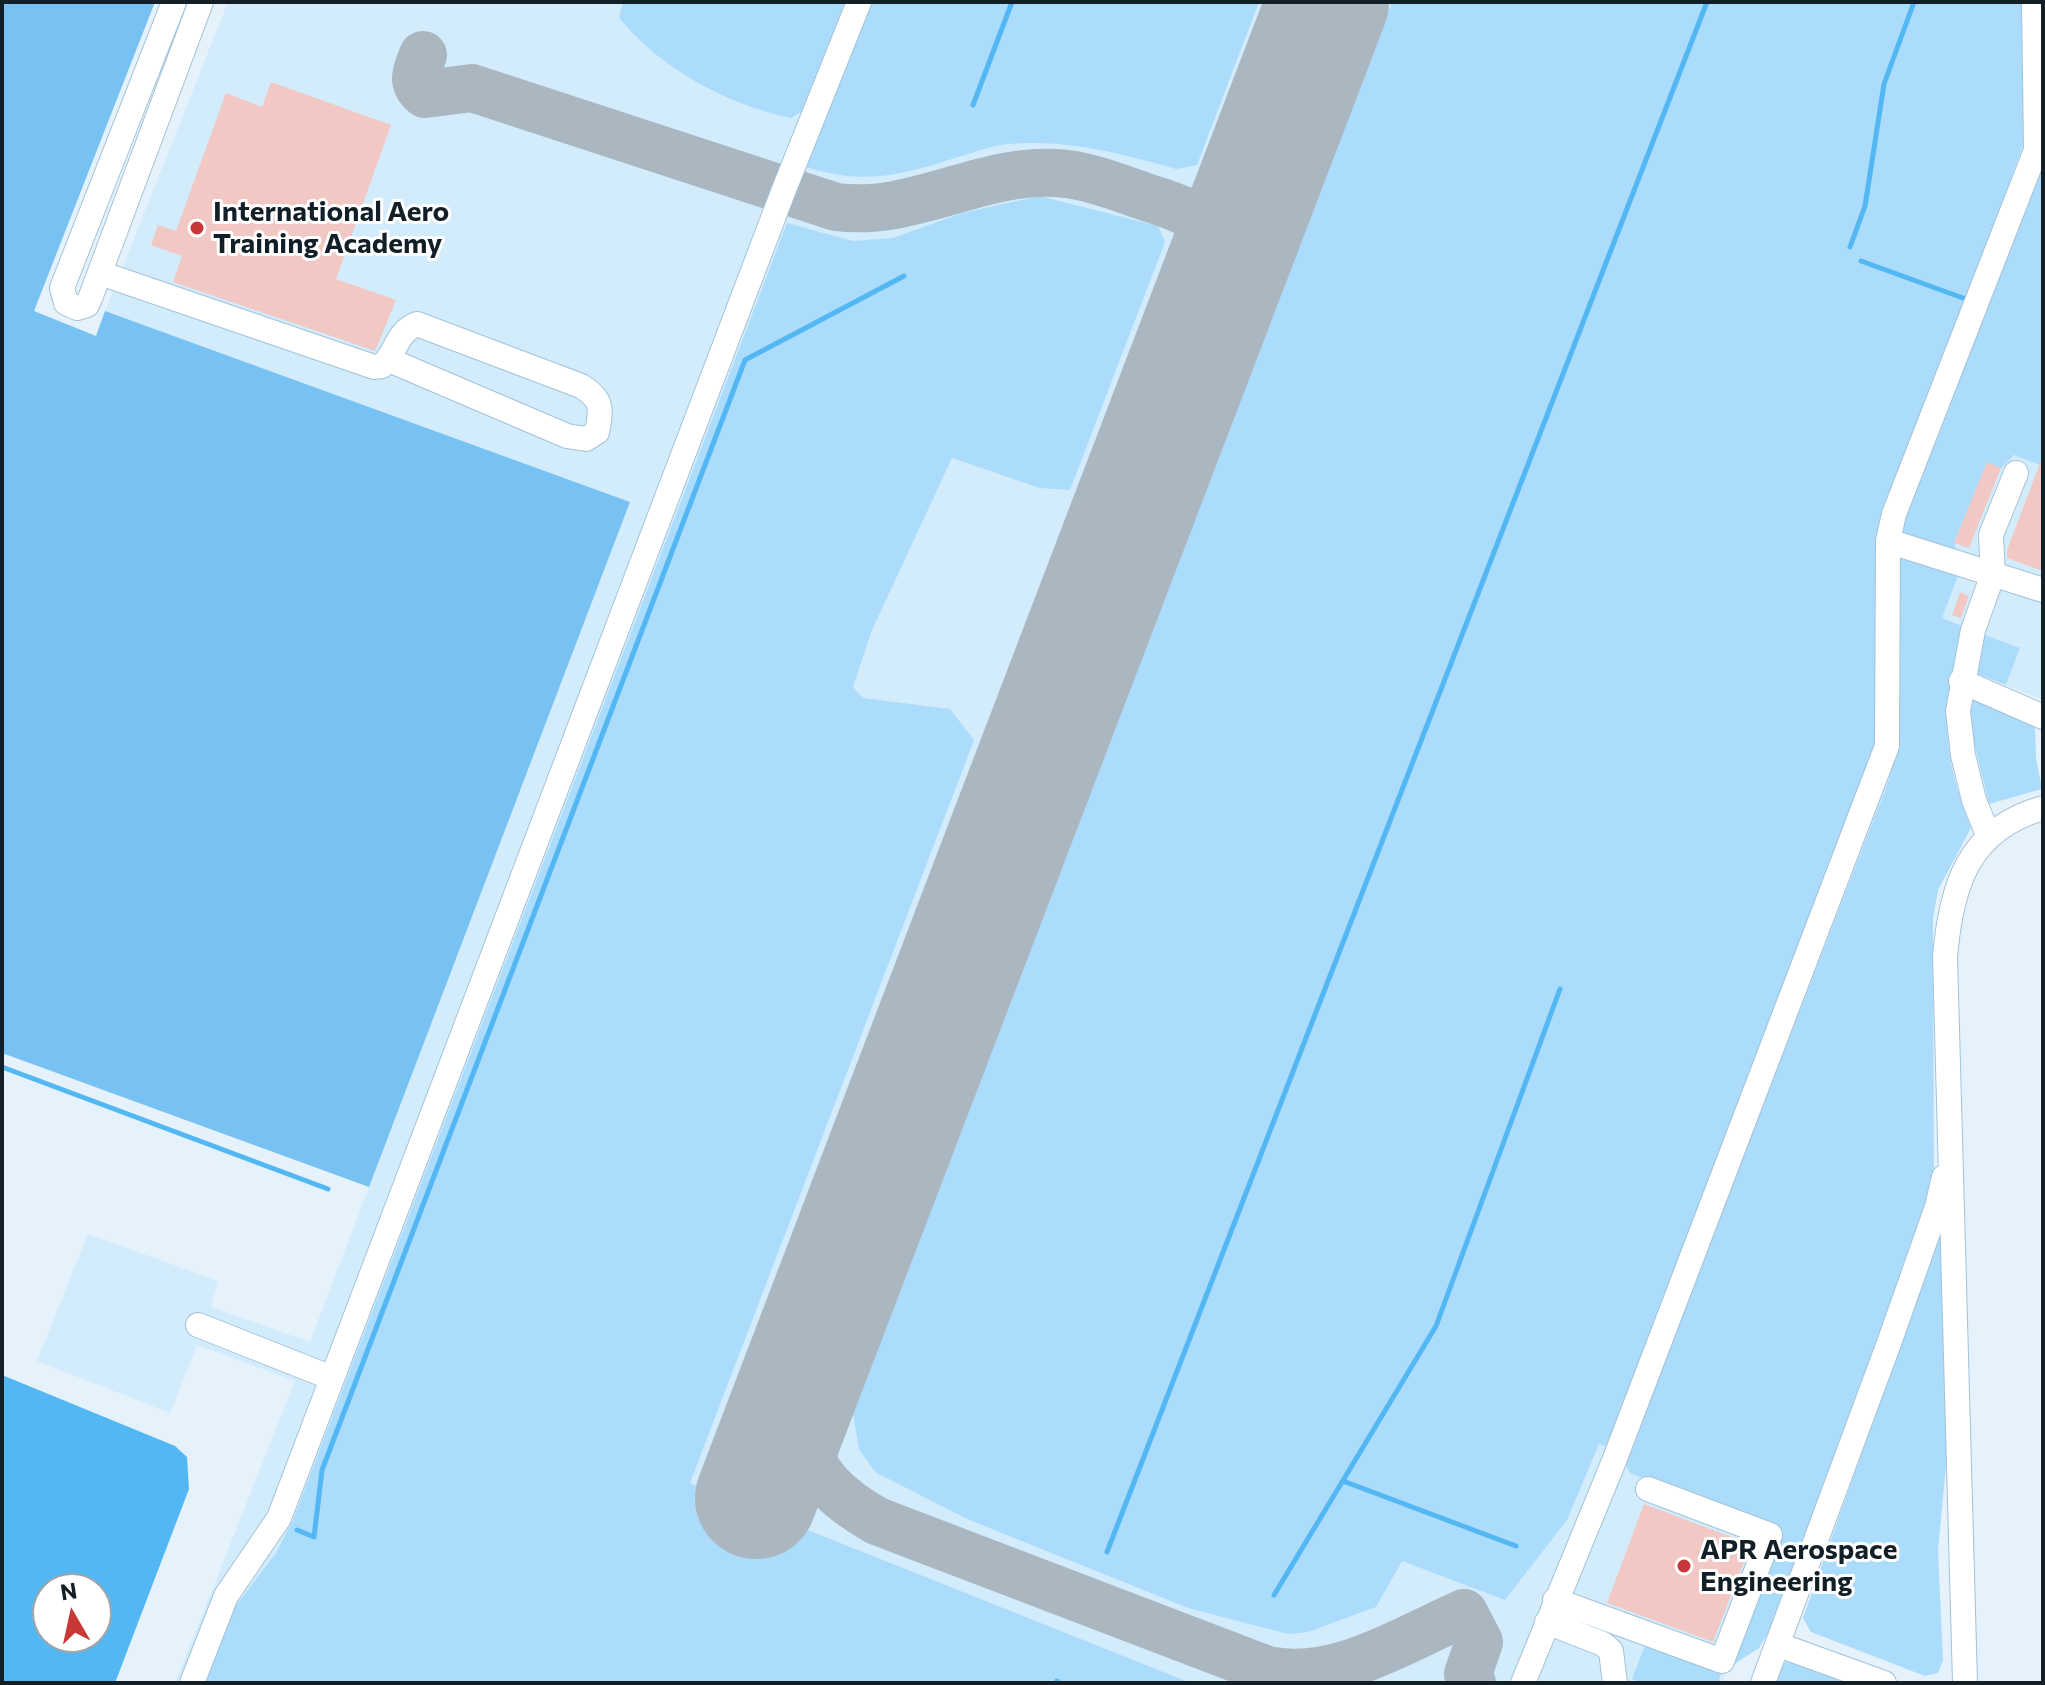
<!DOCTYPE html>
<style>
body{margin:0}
#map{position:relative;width:2045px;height:1685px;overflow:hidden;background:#e5f2fb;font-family:Commissioner,sans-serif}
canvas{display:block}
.frame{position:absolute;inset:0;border:4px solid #121f27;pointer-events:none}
.north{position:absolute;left:32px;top:1573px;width:80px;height:80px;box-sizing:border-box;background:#fff;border:2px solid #a0a5a9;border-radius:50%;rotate:351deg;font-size:22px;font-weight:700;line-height:32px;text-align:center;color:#121f27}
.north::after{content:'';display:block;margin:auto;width:28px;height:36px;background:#c73837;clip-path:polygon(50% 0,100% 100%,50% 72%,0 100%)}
</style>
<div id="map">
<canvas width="2045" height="1685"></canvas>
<div class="frame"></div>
<div class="north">N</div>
</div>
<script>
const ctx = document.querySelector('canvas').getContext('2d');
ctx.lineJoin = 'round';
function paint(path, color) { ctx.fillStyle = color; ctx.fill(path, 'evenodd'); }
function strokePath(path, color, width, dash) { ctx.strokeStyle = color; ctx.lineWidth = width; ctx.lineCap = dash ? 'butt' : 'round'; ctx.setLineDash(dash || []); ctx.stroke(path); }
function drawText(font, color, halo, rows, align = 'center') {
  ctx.font = font + ' Commissioner,sans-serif'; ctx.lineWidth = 6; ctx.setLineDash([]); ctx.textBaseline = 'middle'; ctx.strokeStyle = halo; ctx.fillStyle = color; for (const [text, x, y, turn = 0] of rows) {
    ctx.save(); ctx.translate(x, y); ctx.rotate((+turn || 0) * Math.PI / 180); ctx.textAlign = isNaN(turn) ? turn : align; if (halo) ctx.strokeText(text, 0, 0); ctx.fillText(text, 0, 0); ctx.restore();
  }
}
paint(new Path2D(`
 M228 2H2043V700L2006 685 2020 648 1942 618 1917 710 1630 1473 1781 1532 1722 1683H175L295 1381 197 1345 170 1413 37 1361 88 1234 218 1281 211 1307 310 1342 630 502 105 311Z`), '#d3ecfc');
paint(new Path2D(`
 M623 2H848L804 110 791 118C726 104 661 69 619 18Z
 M870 2H1259L1197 165 1176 169C1120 153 1067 139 1008 144 990 146 972 153 955 158 898 176 864 185 806 167Z
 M1392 2H2024L2026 131 2021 151 1889 502 1877 744 1606 1446 1599 1444 1567 1520 1505 1600 1402 1561 1376 1607 1308 1632 1288 1634 1188 1608 967 1519 875 1472 859 1449 853 1414Z
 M2043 158V466L2014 455 2001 468 1987 463 1954 542 1961 568 1942 618 1965 627C1940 705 1941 751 1971 828L1938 890 1933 918 1934 1181 1927 1207 1772 1627 1759 1648 1727 1669 1780 1532 1630 1473 1625 1464 1889 780C1911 691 1887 600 1905 511L2041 172Z
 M1040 196 1158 226 1165 242 1070 490 1040 488 952 458 872 630 853 687 863 698 950 709 974 740 690 1483 1191 1683H204L234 1608 276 1553 293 1520 787 223 853 241 893 238 962 213Z
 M1983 634 2020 648 2006 685 1975 673Z
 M1971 698 2035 724 2036 758 2042 789 1989 804 1971 731Z
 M1943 1225 1948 1445 1938 1550 1943 1660 1938 1673 1925 1676 1811 1632 1803 1618Z
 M1646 1643 1722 1671 1718 1683H1642L1632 1679Z
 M1790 1661 1846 1683H1776L1782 1663Z`), '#acdcfc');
paint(new Path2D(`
 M2 2H155L34 311 96 336 105 311 630 502 369 1187 2 1053Z`), '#77c2f2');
paint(new Path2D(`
 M2 1375 175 1446 187 1457 189 1489 115 1683H2ZM48 1589H96V1637H48Z`), '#52b7f2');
strokePath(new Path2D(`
 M973 105 1012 2
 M1850 247 1865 206 1884 84 1914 2
 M1861 261 1963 298
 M2 1067 328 1189
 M1343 1481 1516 1546
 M297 1530 314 1537 322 1470 745 360 904 276
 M1107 1552 1707 2
 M1274 1595 1436 1326 1560 989
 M1056 1683 1057 1681`), '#52b7f2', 5);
strokePath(new Path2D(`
 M423 55C417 71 410 82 425 94L472 88 836 207C914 217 981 168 1057 173 1089 175 1122 189 1152 199 1203 215 1219 226 1219 283
 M1189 211C1221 218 1241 201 1260 178
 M819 1335C798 1424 787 1470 877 1521L1301 1683
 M1273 1671C1339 1682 1405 1639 1464 1613L1479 1642 1468 1674 1472 1683`), '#aab6c0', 48);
strokePath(new Path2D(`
 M756 1498 1328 2`), '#aab6c0', 122);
paint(new Path2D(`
 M271 82 391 125 336 279 396 300 375 351 173 282 182 256 151 245 158 225 176 231 226 93 262 107Z
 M2042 458H2043V571L2007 558V550Z
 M1987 462 2001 468 1969 548 1954 543Z
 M1960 592 1969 596 1961 618 1952 615Z
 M1644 1504 1742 1541 1741 1546 1749 1549 1713 1642 1607 1603Z`), '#f1c8c3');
const minor = new Path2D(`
 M174 2 62 288 66 303 77 308 87 305 91 296 201 2
 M100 273 374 367 382 366C397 352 396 332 417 324L581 386C602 399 602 408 597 432L586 439 567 436 389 360
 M1888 541 2043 590
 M1961 681 2043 717
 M1988 835 1974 800 1963 755 1958 711 1973 630 1993 574 1991 535 2016 473
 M198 1325 332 1378
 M1555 1600 1722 1661 1770 1535 1648 1489
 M1547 1622 1603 1644 1611 1651 1615 1683
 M1779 1645 1884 1683
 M192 1683 226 1596 279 1518 783 192 859 2
 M1523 1683 1614 1461 1887 746 1888 541 1894 514 2036 150 2034 2
 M1763 1683 1889 1343 1937 1207 1944 1177
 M1965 1683 1945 957C1951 886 1968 829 2043 808`);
strokePath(minor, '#a2c2d8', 26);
strokePath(minor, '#fff', 24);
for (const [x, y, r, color] of [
 [197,228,8,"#c73837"],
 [1684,1566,8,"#c73837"]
]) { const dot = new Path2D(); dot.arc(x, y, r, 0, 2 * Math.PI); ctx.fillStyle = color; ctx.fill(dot); strokePath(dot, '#fff', 3); }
drawText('bold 28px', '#121f27', '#fff', [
 ["International Aero",213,212],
 ["Training Academy",213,244],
 ["APR Aerospace",1700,1550],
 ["Engineering",1700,1582]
], 'left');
</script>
